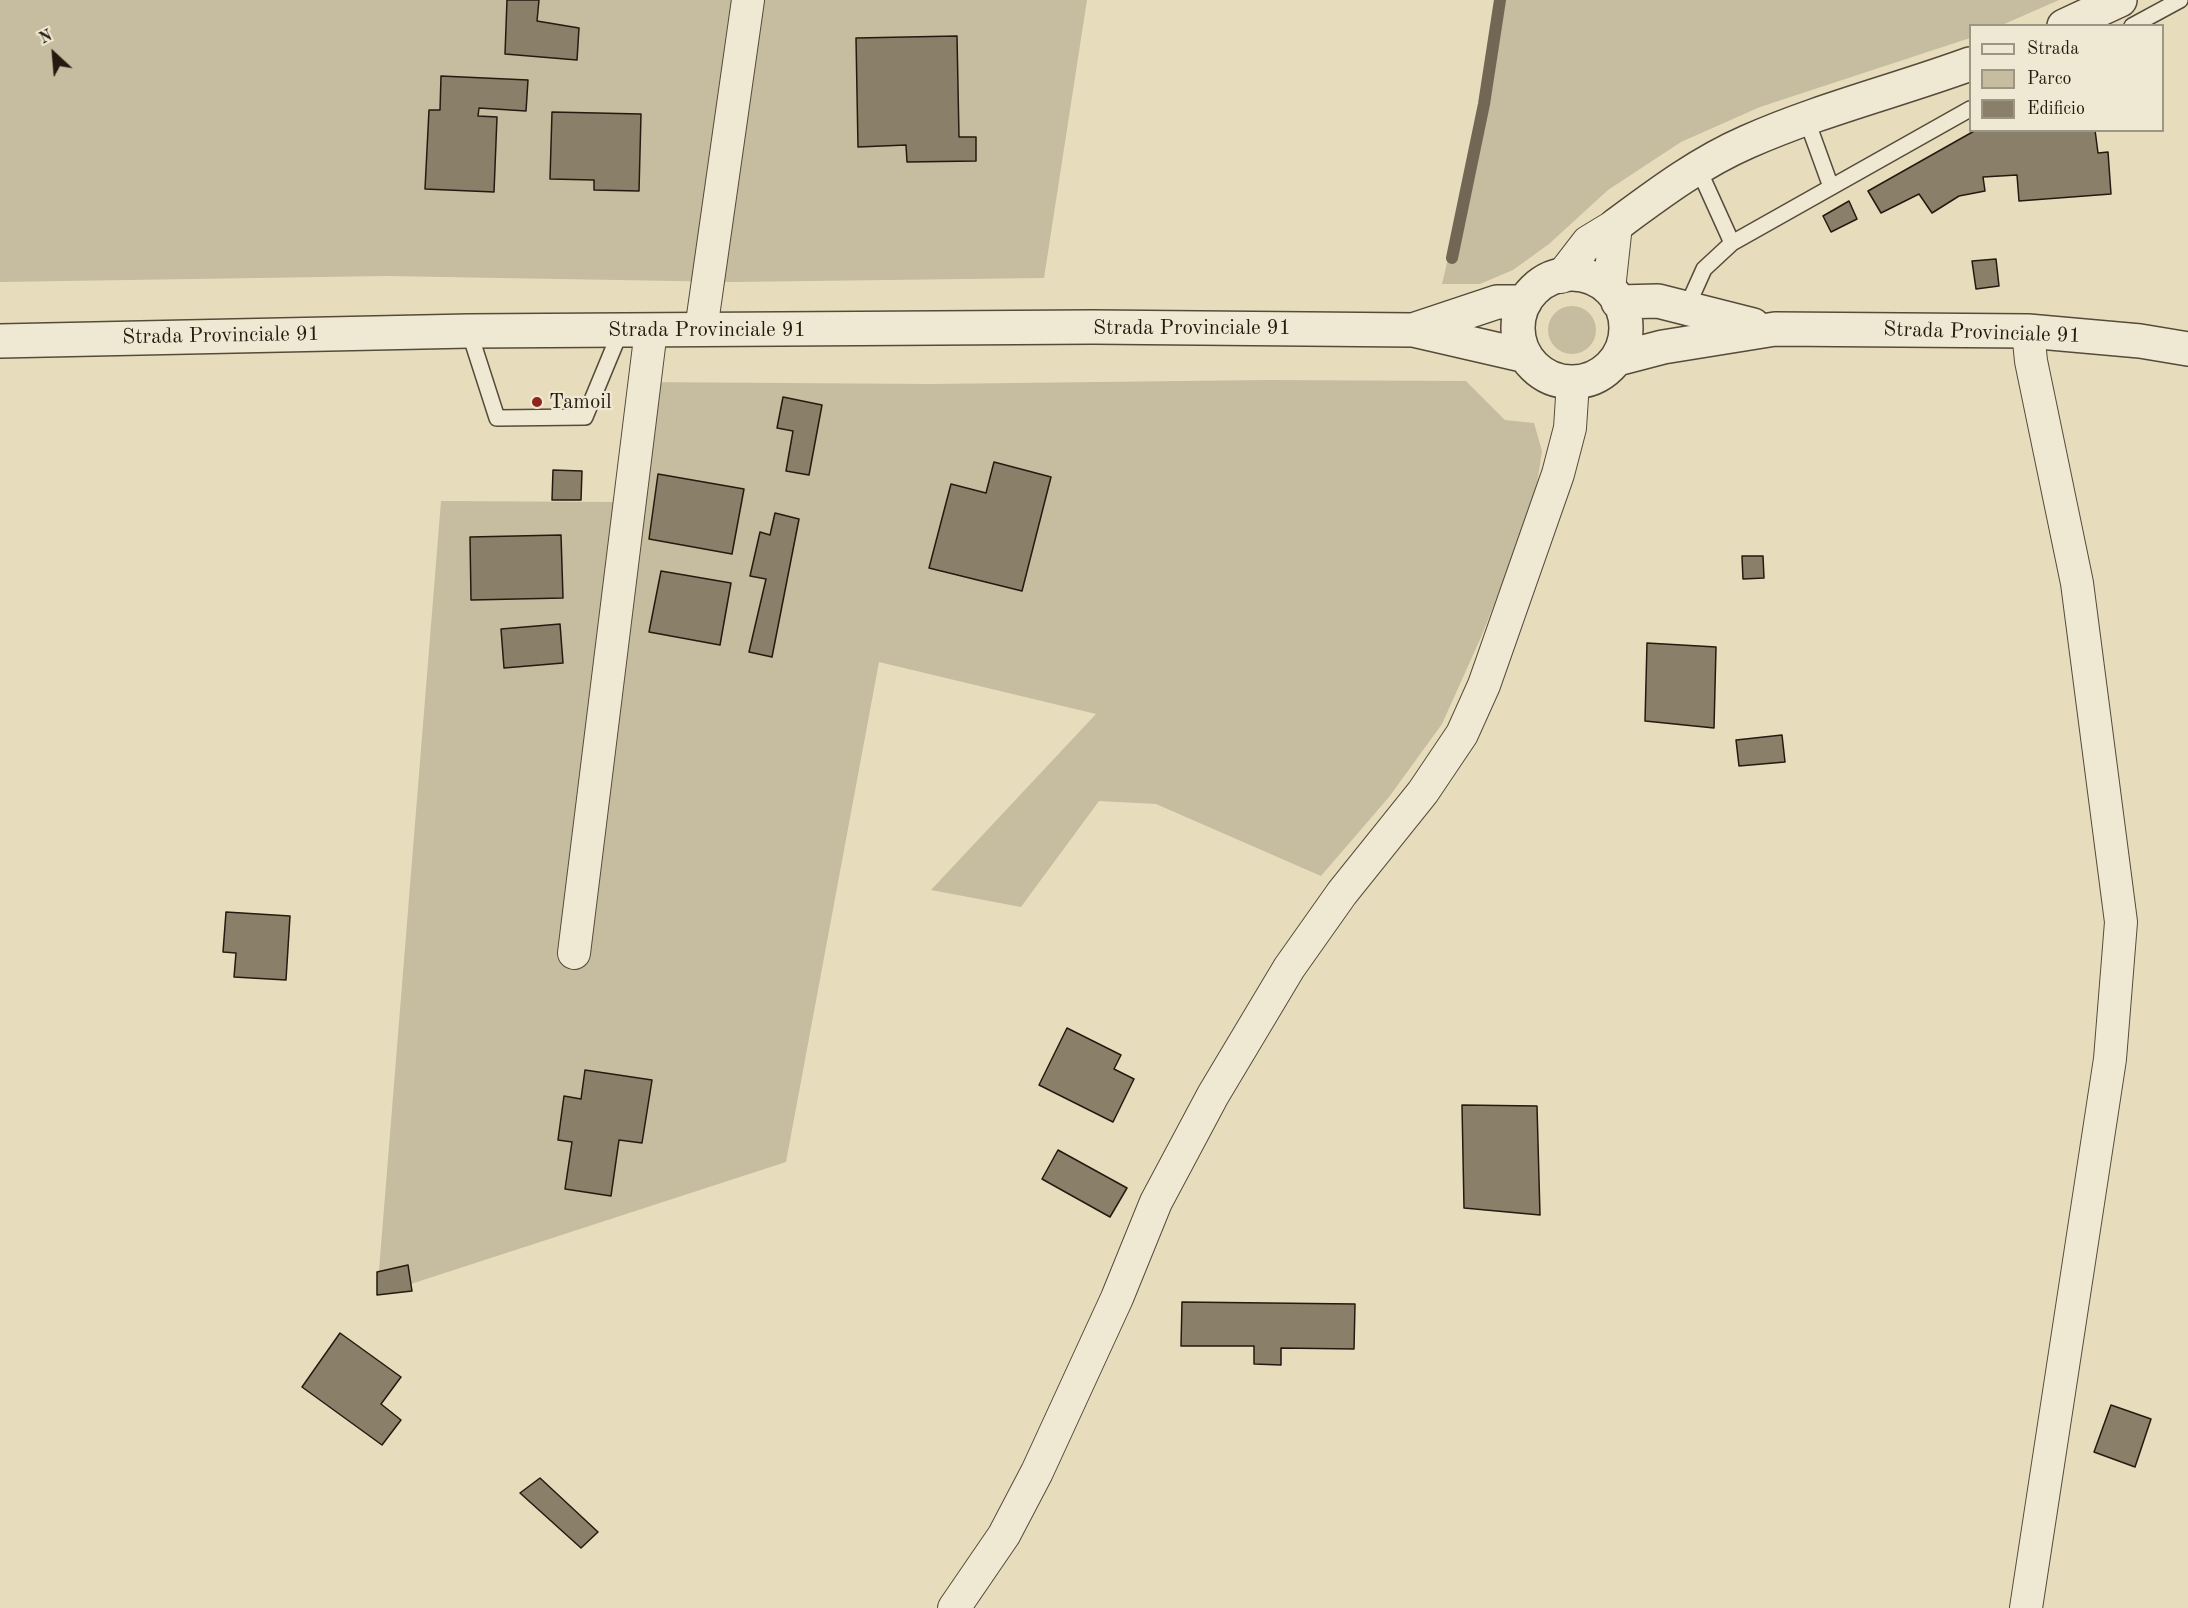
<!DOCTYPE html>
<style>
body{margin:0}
#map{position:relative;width:2188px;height:1608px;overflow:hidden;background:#e7ddbd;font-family:"Old Standard TT",serif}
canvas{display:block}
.legend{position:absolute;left:1969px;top:24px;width:195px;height:108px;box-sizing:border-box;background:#efe9d4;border:2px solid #9e9685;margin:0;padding:8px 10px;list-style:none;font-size:18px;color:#251a0f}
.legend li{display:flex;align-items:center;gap:12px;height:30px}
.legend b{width:30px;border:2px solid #9e9685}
.north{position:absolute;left:24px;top:24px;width:60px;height:60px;-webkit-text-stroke:4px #efe9d4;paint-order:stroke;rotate:334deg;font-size:16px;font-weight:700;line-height:24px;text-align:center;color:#251a0f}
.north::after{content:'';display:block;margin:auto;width:21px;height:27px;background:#251a0f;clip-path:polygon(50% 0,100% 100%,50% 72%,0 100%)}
</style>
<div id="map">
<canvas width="2188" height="1608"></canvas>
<ul class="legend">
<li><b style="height:8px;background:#efe9d4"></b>Strada</li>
<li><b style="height:16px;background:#c6bc9f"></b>Parco</li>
<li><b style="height:16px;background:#8a7f69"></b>Edificio</li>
</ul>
<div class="north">N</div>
</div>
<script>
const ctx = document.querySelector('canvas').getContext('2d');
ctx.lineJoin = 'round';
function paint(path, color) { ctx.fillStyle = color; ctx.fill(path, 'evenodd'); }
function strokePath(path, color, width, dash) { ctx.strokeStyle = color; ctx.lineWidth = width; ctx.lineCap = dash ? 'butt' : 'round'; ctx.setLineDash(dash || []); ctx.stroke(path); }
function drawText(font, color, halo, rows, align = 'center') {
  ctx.font = font + ' "Old Standard TT",serif'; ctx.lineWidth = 4.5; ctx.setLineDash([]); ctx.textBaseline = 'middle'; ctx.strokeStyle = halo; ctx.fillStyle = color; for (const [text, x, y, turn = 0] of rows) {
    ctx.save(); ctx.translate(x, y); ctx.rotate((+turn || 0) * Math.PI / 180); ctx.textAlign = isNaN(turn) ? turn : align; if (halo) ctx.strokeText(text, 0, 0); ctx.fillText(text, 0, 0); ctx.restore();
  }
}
paint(new Path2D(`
 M0 0H1087L1044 278 732 282 386 276 0 282Z
 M1500 0H2059L2002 25 1970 26V38L1760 107 1681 142 1608 190 1549 244 1513 270 1480 284H1442L1484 104Z
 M1548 330a24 24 0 1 1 48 0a24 24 0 1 1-48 0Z
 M1267 380 1466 381 1505 420 1534 423 1542 451 1534 503 1482 635 1442 724 1389 797 1321 876 1156 804 1099 801 1021 907 931 890 1096 714 879 662 786 1162 377 1295 441 501 618 502 635 382 931 384Z`), '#c6bc9f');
strokePath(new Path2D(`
 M1452 258 1484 104 1500 0`), '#726754', 12);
const building = new Path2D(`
 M507 0H539L537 21 579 28 577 60 505 54Z
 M957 36 959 137H976V161L907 162 906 145 858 147 856 38Z
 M441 76 528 80 526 111 479 108 478 116 497 117 494 192 425 189 429 110H440Z
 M552 112 641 114 639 191 594 190V180L550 179Z
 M1976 130H2095L2098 153 2108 152 2111 194 2019 201 2017 175 1983 177 1985 191 1959 196 1932 213 1919 194 1881 213 1868 191Z
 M1849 201 1857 219 1831 232 1823 216Z
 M1996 259 1999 286 1976 289 1972 261Z
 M783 397 822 405 809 475 786 471 793 431 777 428Z
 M994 462 1051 477 1022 591 929 568 951 484 986 493Z
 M553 470 582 471 581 500H552Z
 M658 474 744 489 732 554 649 539Z
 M775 513 799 519 772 657 749 652 766 579 750 576 760 532 770 535Z
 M561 535 563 598 471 600 470 537Z
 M1742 556H1763L1764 578 1743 579Z
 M661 571 731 583 720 645 649 632Z
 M560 624 563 663 504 668 501 629Z
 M1647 643 1716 647 1714 728 1645 721Z
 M1782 735 1785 762 1739 766 1736 740Z
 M226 912 290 916 286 980 234 977 236 953 223 952Z
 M1067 1028 1121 1055 1114 1069 1134 1079 1113 1122 1039 1085Z
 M585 1070 652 1080 642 1143 619 1140 611 1196 565 1189 572 1142 558 1140 564 1096 581 1099Z
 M1462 1105 1537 1106 1540 1215 1464 1208Z
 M1058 1150 1127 1188 1110 1217 1042 1179Z
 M408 1265 412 1291 377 1295V1272Z
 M1182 1302 1355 1304 1354 1349 1281 1348V1365L1254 1364V1346H1181Z
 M340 1333 401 1377 381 1404 401 1420 382 1445 302 1387Z
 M2111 1405 2151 1419 2135 1467 2094 1452Z
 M540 1478 598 1532 581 1548 520 1493Z`);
paint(building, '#8a7f69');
strokePath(building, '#251a0f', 1.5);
const service = new Path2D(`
 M2132 26 2180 0
 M1806 118 1831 187
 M1698 168 1732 243
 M1686 309 1704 269 1732 243 1970 109
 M469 331 497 418 585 417 621 330`);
const minor = new Path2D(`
 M1561 277 1588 242 1616 225
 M1609 289 1616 225
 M701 330 748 0
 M574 953 651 330
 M954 1608 1004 1535 1037 1472 1117 1298 1156 1202 1213 1095 1289 968 1342 893 1423 792 1462 734 1484 685 1558 474 1570 428 1573 382
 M2026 1608 2110 1059 2121 922 2077 583 2031 361 2028 331`);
const tertiary = new Path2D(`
 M2064 26 2120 0
 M1616 225C1658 194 1699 163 1747 142 1819 110 1896 91 1970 64
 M1518 328a54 54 0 1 1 108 0a54 54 0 1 1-108 0Z
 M1618 302 1658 301 1753 325
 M1413 330 1497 302H1525
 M0 341 469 331 1093 327 1413 330 1526 356
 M1617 359 1663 347 1775 329 2028 331 2140 341 2188 349`);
strokePath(service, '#564b3a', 18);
strokePath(minor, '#564b3a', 34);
strokePath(tertiary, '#564b3a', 36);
strokePath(service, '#efe9d4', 15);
strokePath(minor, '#efe9d4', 32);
strokePath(tertiary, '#efe9d4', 33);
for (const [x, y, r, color] of [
 [537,402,6,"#8f2418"]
]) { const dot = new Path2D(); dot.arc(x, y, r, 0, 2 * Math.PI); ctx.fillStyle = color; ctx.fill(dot); strokePath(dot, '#efe9d4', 2); }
drawText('21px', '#251a0f', '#efe9d4', [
 ["Strada Provinciale 91",1192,328],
 ["Strada Provinciale 91",707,330],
 ["Strada Provinciale 91",1982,333,2],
 ["Strada Provinciale 91",221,336,-1]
]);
drawText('21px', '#251a0f', '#efe9d4', [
 ["Tamoil",549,402]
], 'left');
</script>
